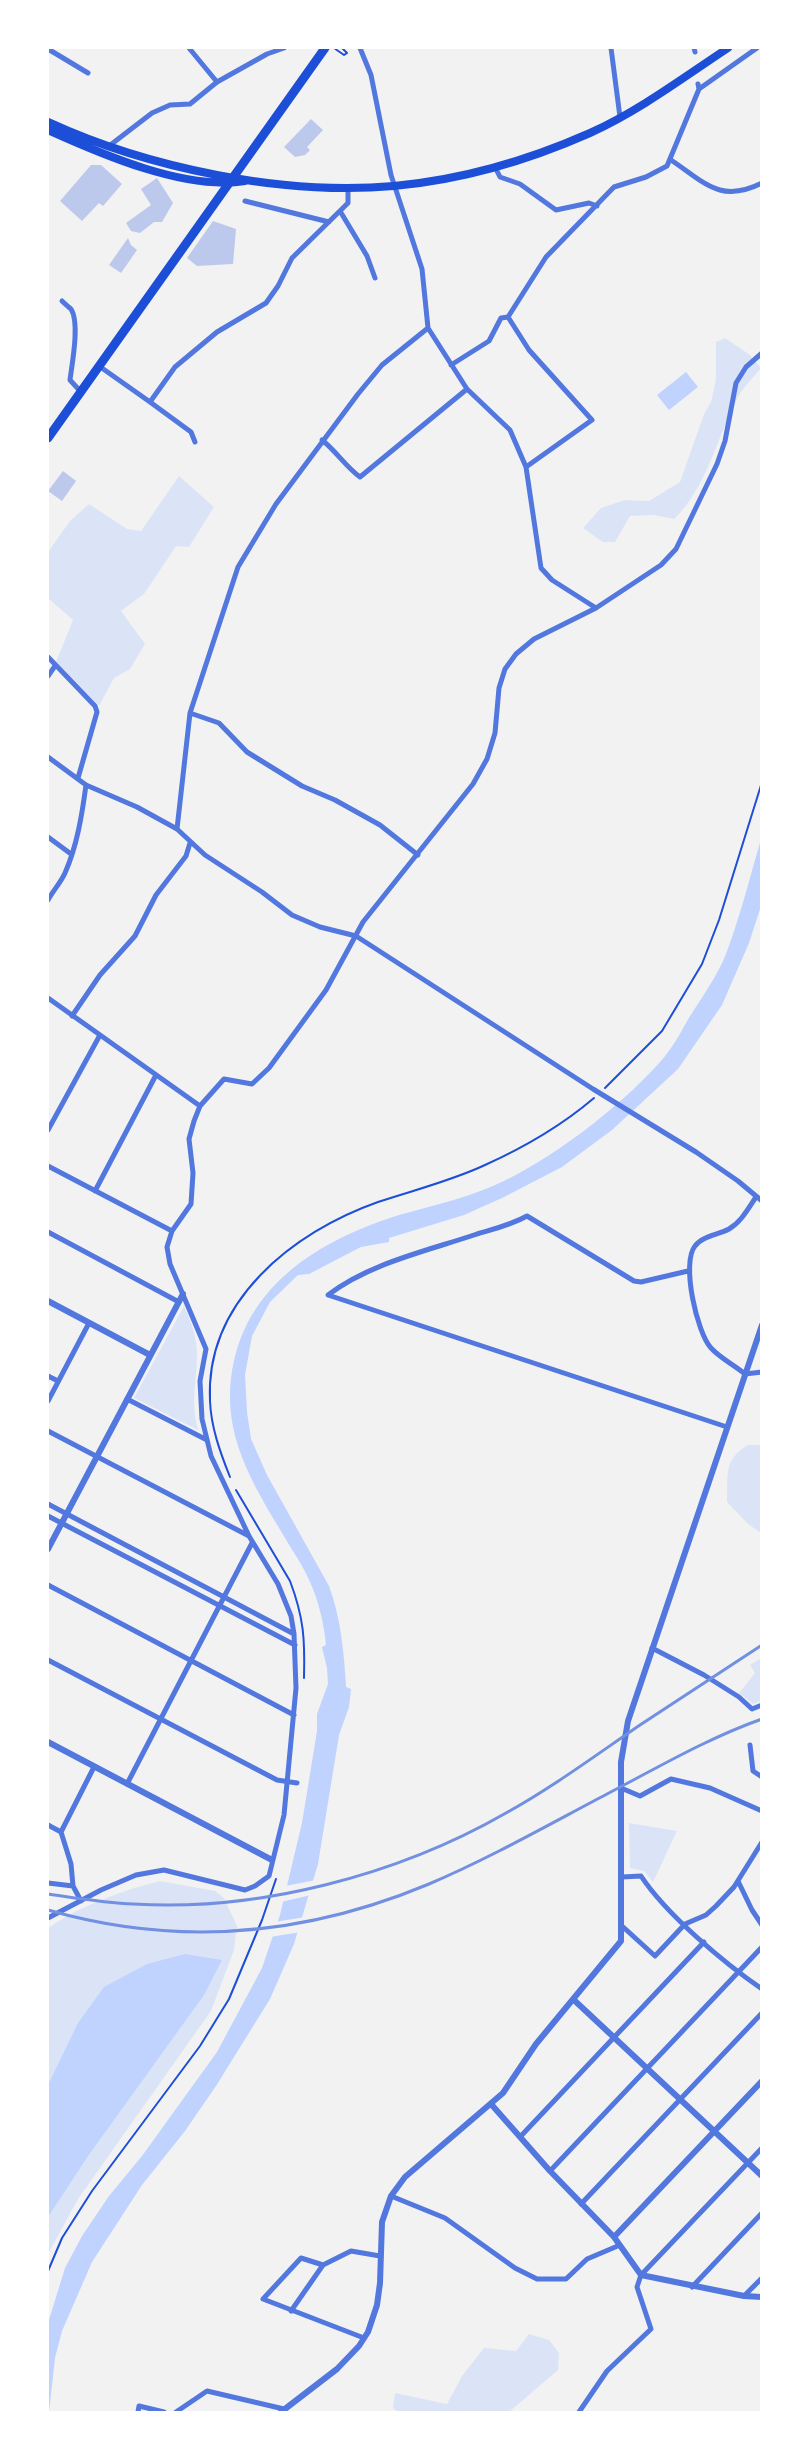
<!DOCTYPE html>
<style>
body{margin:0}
#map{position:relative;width:809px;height:2460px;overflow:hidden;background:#f2f2f2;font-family:"PT Sans Narrow",sans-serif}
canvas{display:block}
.frame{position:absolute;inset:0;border:49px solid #fff;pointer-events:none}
</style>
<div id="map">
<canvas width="809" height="2460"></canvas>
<div class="frame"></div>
</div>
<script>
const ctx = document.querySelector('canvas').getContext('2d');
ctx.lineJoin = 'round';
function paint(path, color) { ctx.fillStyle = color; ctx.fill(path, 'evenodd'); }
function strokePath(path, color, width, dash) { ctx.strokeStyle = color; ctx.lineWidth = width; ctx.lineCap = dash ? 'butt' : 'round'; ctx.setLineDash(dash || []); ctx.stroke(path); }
paint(new Path2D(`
 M725 338 750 355 761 368C753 378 741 389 736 401 716 441 706 488 674 519L654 515 630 516 615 542H603L583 528 601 508 625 500 649 501 680 482 704 414 711 402 716 379V342Z
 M179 476 214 507 189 547 176 546 144 594 121 611 145 644 130 669 114 678 99 706 56 662 73 620 48 598V552L70 521 89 504 127 529 141 531Z
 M184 1306C191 1321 197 1338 197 1355 197 1383 190 1400 198 1430L134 1398Z
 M748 1445H761V1533L748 1524 727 1502C728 1476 723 1459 748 1445Z
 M761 1658V1701L753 1704 739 1693 755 1673 750 1665Z
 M629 1823 677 1831 653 1882 644 1871 630 1868Z
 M160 1881 215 1891 224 1898 237 1926 234 1950 211 2011 78 2199 48 2254V1928C82 1905 120 1891 160 1881Z
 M529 2334 549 2340 559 2353 558 2370 509 2412H398L393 2408 395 2393 447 2404 462 2376 484 2348 516 2351Z`), '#dbe4f7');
paint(new Path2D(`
 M686 372 698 387 669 410 657 395Z
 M761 839V906L749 943 722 1005 678 1069 612 1130 562 1167 502 1198 464 1215 389 1238V1242L361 1247 309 1274 298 1275 270 1302 252 1336 245 1375 247 1412 251 1439 267 1475 329 1586C341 1618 344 1654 346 1687L351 1689 349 1707 339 1735 318 1864 294 1944 270 1999 216 2086 185 2131 142 2185 92 2262 62 2331 55 2358 49 2412H48V2323L65 2268 82 2236 109 2196 142 2156 217 2052 262 1968 280 1915 302 1823 317 1731V1714L328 1684 327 1668 322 1647 326 1645C324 1624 319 1602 310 1582 305 1570 298 1559 291 1548 264 1502 230 1453 230 1398 231 1295 310 1243 399 1215 431 1206 463 1199 493 1186 550 1161 619 1108 660 1062 672 1049 681 1032 690 1016 703 996 717 976 726 954 740 917 750 877 761 839Z
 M185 1954 222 1960 204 1995 88 2156 48 2217V2085L78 2023 104 1987 147 1964Z`), '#bfd3fe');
paint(new Path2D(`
 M316 1880 311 1895 281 1902 285 1886Z
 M305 1917 301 1932 270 1937 275 1922Z`), '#f2f2f2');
paint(new Path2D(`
 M311 119 323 130 307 147 310 150 305 155 295 157 284 147Z
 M91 165H101L122 184 103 206 99 203 82 221 60 201Z
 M157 178 173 203 162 222H154L140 233 131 231 126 223 151 205 141 189Z
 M213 221 236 229 233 264 197 266 187 258Z
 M128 238 131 245 137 250 121 273 109 265Z
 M63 471 76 481 62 501 48 491Z`), '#bdc9ec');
strokePath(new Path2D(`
 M334 48 344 55 347 53 342 48
 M605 1088 662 1031 702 964 719 920 762 782
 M230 1477C220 1452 211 1427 210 1401 205 1301 293 1232 378 1202 414 1190 451 1181 485 1165 525 1147 560 1127 594 1098
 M236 1490 290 1581C304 1618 305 1640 304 1678
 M48 2271 62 2238 92 2191 200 2046 229 1999 262 1920 276 1879`), '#1d4ed8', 2);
strokePath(new Path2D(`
 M189 48 217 82
 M360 48 371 75 391 175 422 269 428 328 467 389 510 430 526 467 541 568 552 580 596 608
 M611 48 620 117
 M694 48 695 52
 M48 49 88 73
 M699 89 757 48
 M109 146 152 113 170 105 190 104 217 82 267 54 284 48
 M671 160C704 182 720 204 762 183
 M495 167 500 177 520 184 556 210 589 203 597 206
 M245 201 329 222
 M340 211 367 256 375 278
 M62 301C65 304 69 307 71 309 80 323 72 364 70 380L81 392
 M451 365 489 341 501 318 508 317
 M99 366 150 402
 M322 440C336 451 346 467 360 477L467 389
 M195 442 191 432 150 402 175 367 217 332 266 303 278 286 292 258 348 203V188
 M526 467 592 420 529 350 508 317 546 257 614 187 646 177 667 166 699 89 698 84
 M48 657 95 706 97 712 78 778
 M48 676 55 666
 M190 713 219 723 247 752 302 786 335 800 380 825 418 855
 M48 757 86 785 137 807 177 829 205 855 262 892 292 915 320 927 356 936 593 1089 696 1152 738 1181 762 1201
 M177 829 190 713 238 567 276 504 358 394 382 365 428 328
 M48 837 71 854
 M48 900C53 891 61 882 65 873 77 846 82 815 86 785
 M48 998 200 1106
 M72 1016 100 975 135 936 156 895 186 856 190 843
 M48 1130 100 1035
 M48 1166 172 1231
 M95 1191 156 1075
 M756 1197C748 1209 741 1222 729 1229 718 1235 702 1236 695 1246 681 1263 697 1333 711 1348 720 1358 734 1365 745 1374L762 1372
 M48 1232 179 1302
 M688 1271 641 1282 634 1281 527 1216C511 1225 494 1229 477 1234 427 1251 370 1263 328 1295L727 1427
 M48 1376 58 1381
 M127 1399 207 1440
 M48 1401 89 1323
 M48 1431 249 1536
 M48 1504 294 1634
 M48 1516 295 1645
 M48 1585 294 1715
 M652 1648 704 1675 739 1697 752 1709 762 1705
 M48 1660 277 1780 297 1783
 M750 1745 753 1771 762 1777
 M127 1784 252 1543
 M621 1788 640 1796 671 1779 710 1788 762 1811
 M48 1825 61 1832 71 1864 73 1886 81 1901
 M61 1832 94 1767
 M622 1877 641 1876C666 1914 724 1963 762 1989
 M738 1881 752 1910 762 1925
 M48 1883 73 1886
 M48 1918 101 1890 136 1875 164 1870 245 1890 255 1886 269 1876 284 1815 296 1688 294 1634 291 1616 278 1584 249 1536 211 1456 202 1419 200 1381 206 1349 170 1264 167 1247 172 1231 191 1204 193 1173 189 1139 194 1121 200 1106 224 1079 252 1084 269 1068 326 990 363 922 473 784 487 759 495 733 499 688 505 669 516 654 534 639 596 608 661 565 676 549 717 464 725 441 736 383 746 367 762 353
 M622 1926 655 1956 685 1924 706 1915 716 1906 734 1887 762 1842
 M520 2137 704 1942
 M550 2171 762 1947
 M391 2196 445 2218 515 2268 537 2279H566L587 2259 620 2245
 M581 2204 762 2013
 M692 2287 762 2213
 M744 2296 762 2278
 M291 2311 323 2265
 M364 2338 263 2299 301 2258 323 2265 351 2251 380 2256
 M138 2412 139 2406 164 2412
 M176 2412 207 2391 284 2409
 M579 2412 607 2371 651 2329 637 2287 641 2275 762 2148`), '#5277de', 5);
strokePath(new Path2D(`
 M48 1301 150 1355
 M48 1549 183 1294
 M48 1742 272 1860
 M574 2000 762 2176
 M491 2104 550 2171 614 2237 641 2275 744 2296 762 2297
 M614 2237 762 2081
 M281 2412 337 2369 359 2346 368 2332 377 2305 380 2283 382 2222 391 2196 405 2177 503 2093 536 2044 621 1941V1762L628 1721 762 1325`), '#5277de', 6);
strokePath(new Path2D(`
 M48 122C148 168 283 196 394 186 460 180 529 160 590 133 639 111 684 77 728 48
 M48 130C101 154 186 191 245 181`), '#1d4ed8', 8);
strokePath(new Path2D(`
 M48 438 325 48`), '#1d4ed8', 9);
strokePath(new Path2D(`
 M48 1894C76 1898 105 1903 133 1904 258 1912 398 1875 506 1813 553 1787 596 1755 640 1725 681 1698 721 1672 762 1645
 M48 1910C177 1947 305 1936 429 1884 490 1858 548 1825 607 1794 657 1768 708 1738 762 1719`), '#7290e2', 3);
</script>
